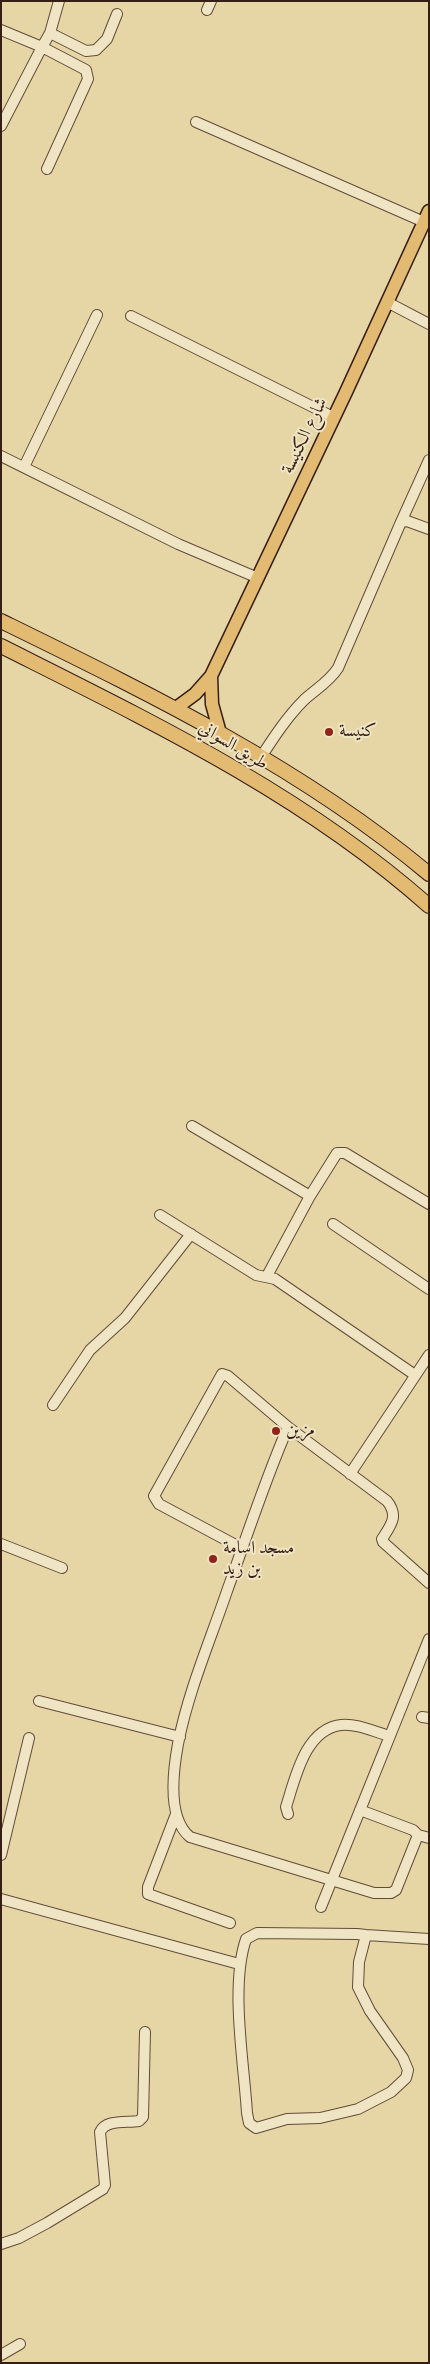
<!DOCTYPE html>
<meta charset="utf-8">
<style>
body{margin:0}
#map{position:relative;width:430px;height:2364px;overflow:hidden;background:#e6d5a5;font-family:"IM FELL Great Primer",serif}
canvas{display:block}
.frame{position:absolute;inset:0;border:2px solid #361e15;pointer-events:none}
</style>
<div id="map">
<canvas width="430" height="2364"></canvas>
<div class="frame"></div>
</div>
<script>
const ctx = document.querySelector('canvas').getContext('2d');
ctx.lineJoin = 'round';
function strokePath(path, color, width, dash) { ctx.strokeStyle = color; ctx.lineWidth = width; ctx.lineCap = dash ? 'butt' : 'round'; ctx.setLineDash(dash || []); ctx.stroke(path); }
function drawText(font, color, halo, rows, align = 'center') {
  ctx.font = font + ' "IM FELL Great Primer",Amiri,serif'; ctx.lineWidth = 4; ctx.setLineDash([]); ctx.textBaseline = 'middle'; ctx.strokeStyle = halo; ctx.fillStyle = color; for (const [text, x, y, turn = 0] of rows) {
    ctx.save(); ctx.translate(x, y); ctx.rotate((+turn || 0) * Math.PI / 180); ctx.textAlign = isNaN(turn) ? turn : align; if (halo) ctx.strokeText(text, 0, 0); ctx.fillText(text, 0, 0); ctx.restore();
  }
}
const minor = new Path2D(`
 M207 10 211 1
 M1 30 42 47 50 33 59 1
 M50 33 86 51 96 50 107 39 117 14
 M196 122 424 222
 M1 126 42 47 86 70 88 79 47 169
 M387 302 429 324
 M131 316 333 417
 M1 456 178 544 258 578
 M24 467 97 315
 M401 522 429 460
 M261 757C274 737 287 717 304 700 316 689 329 682 338 668L401 522 407 521 429 529
 M192 1126 310 1196
 M160 1215 256 1275 275 1279 415 1375
 M333 1224 429 1289
 M267 1276 310 1196 337 1153H345L429 1204
 M53 1405 90 1350 125 1318 191 1234
 M288 1427C265 1480 247 1536 227 1591 210 1641 188 1692 178 1744 173 1771 167 1818 190 1837L374 1893H391L396 1890 418 1835
 M350 1474 429 1355
 M1 1544 62 1568
 M243 1549 159 1504 154 1496 222 1374 228 1376 288 1427 387 1501C399 1516 391 1525 382 1539L383 1542 429 1583
 M39 1701 180 1737
 M422 1717 429 1718
 M360 1810 413 1830 418 1835 429 1838
 M176 1814 148 1887V1894L230 1923
 M288 1814 286 1807C295 1779 305 1729 341 1725 356 1723 375 1732 390 1736
 M1 1855 29 1738
 M1 1899 239 1964
 M321 1907 429 1639
 M366 1935 359 1962 358 1987 370 2011 403 2058 408 2070 406 2078 391 2092 358 2109 320 2118 287 2119 256 2128 249 2123 247 2113C244 2063 230 1986 246 1939L257 1933 357 1934 366 1935 429 1939
 M1 2244 19 2238 47 2223 103 2189 105 2185 100 2132C106 2119 126 2123 139 2121L143 2117 145 2032
 M1 2355 20 2344`);
const major = new Path2D(`
 M211 676 212 704 220 733
 M176 708 195 694 211 676 346 392 429 211`);
const highway = new Path2D(`
 M1 621C150 694 301 767 429 874
 M1 646C150 721 303 794 429 906`);
strokePath(minor, '#624c39', 12);
strokePath(major, '#361e15', 15);
strokePath(highway, '#361e15', 16);
strokePath(minor, '#efe4c4', 10);
strokePath(major, '#e3ba72', 12);
strokePath(highway, '#e3ba72', 14);
for (const [x, y, r, color] of [
 [329,732,5,"#8f2418"],
 [276,1431,5,"#8f2418"],
 [213,1559,5,"#8f2418"]
]) { const dot = new Path2D(); dot.arc(x, y, r, 0, 2 * Math.PI); ctx.fillStyle = color; ctx.fill(dot); strokePath(dot, '#efe4c4', 2); }
drawText('18px', '#361e15', '#efe4c4', [
 ["شارع الكنيسة",305,436,-64],
 ["طريق السواني",233,746,31]
]);
drawText('18px', '#361e15', '#efe4c4', [
 ["كنيسة",339,732],
 ["مزين",286,1431],
 ["مسجد اسامة",223,1549],
 ["بن زيد",223,1570]
], 'left');
</script>
